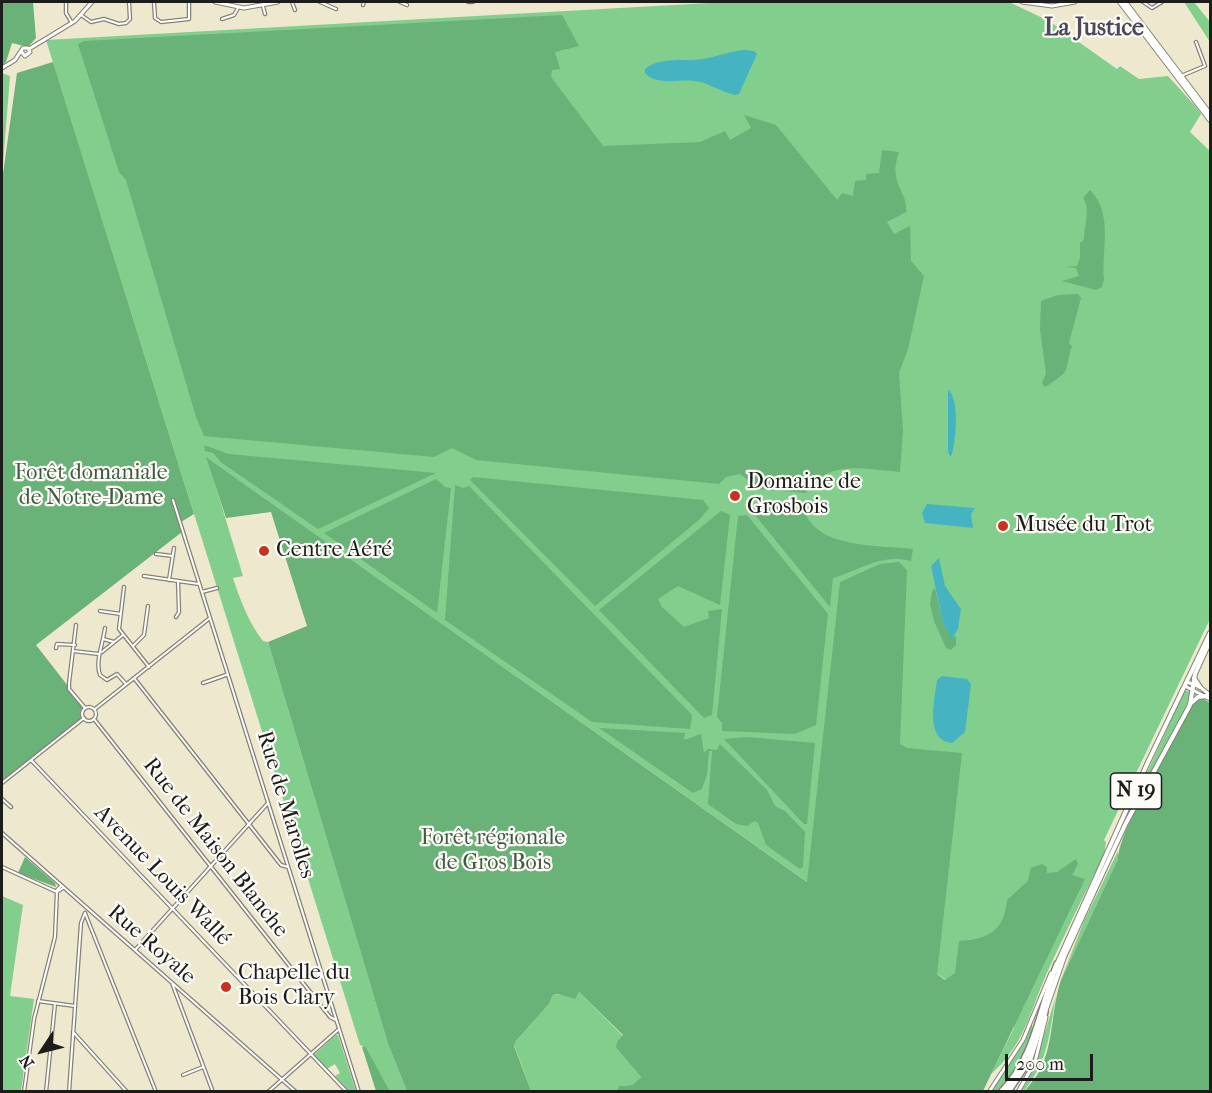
<!DOCTYPE html>
<meta charset="utf-8">
<style>
body{margin:0}
#map{position:relative;width:1212px;height:1093px;overflow:hidden;background:#eee9ce;font-family:"IM FELL French Canon",serif}
canvas{display:block}
.frame{position:absolute;inset:0;border:3px solid #1c1c1c;pointer-events:none}
.north{position:absolute;left:12px;top:1021px;width:60px;height:60px;-webkit-text-stroke:4px #fdfcf7;paint-order:stroke;rotate:235deg;font-size:16px;font-weight:700;line-height:24px;text-align:center;color:#1c1c1c}
.north::after{content:'';display:block;margin:auto;width:21px;height:27px;background:#1c1c1c;clip-path:polygon(50% 0,100% 100%,50% 72%,0 100%)}
.scale{position:absolute;left:1005px;top:1054px;width:88px;height:27px;box-sizing:border-box;border:3px solid #1c1c1c;border-top:0;padding-left:8px;font-size:18px;line-height:21px;white-space:nowrap;color:#1c1c1c;-webkit-text-stroke:4px #fdfcf7;paint-order:stroke}
</style>
<div id="map">
<canvas width="1212" height="1093"></canvas>
<div class="frame"></div>
<div class="north">N</div>
<div class="scale">200 m</div>
</div>
<script>
const ctx = document.querySelector('canvas').getContext('2d');
ctx.lineJoin = 'round';
function paint(path, color) { ctx.fillStyle = color; ctx.fill(path, 'evenodd'); }
function strokePath(path, color, width, dash) { ctx.strokeStyle = color; ctx.lineWidth = width; ctx.lineCap = dash ? 'butt' : 'round'; ctx.setLineDash(dash || []); ctx.stroke(path); }
function drawText(font, color, halo, rows, align = 'center') {
  ctx.font = font + ' "IM FELL French Canon",serif'; ctx.lineWidth = 4.5; ctx.setLineDash([]); ctx.textBaseline = 'middle'; ctx.strokeStyle = halo; ctx.fillStyle = color; for (const [text, x, y, turn = 0] of rows) {
    ctx.save(); ctx.translate(x, y); ctx.rotate((+turn || 0) * Math.PI / 180); ctx.textAlign = isNaN(turn) ? turn : align; if (halo) ctx.strokeText(text, 0, 0); ctx.fillText(text, 0, 0); ctx.restore();
  }
}
paint(new Path2D(`
 M727 2H1009L1049 21 1117 69 1120 66 1139 79 1168 76 1197 108 1201 114 1190 132 1210 151V619L1104 840 1106 842 1104 855C1084 895 1064 935 1046 975 1030 1012 1023 1047 991 1074L1014 1028 207 458 243 576 233 578C240 600 249 623 263 641L268 642 388 1044 407 1091H390L365 1047 360 1045 46 40Z
 M1184 2H1194L1210 22V42Z
 M2 73 10 76 2 177Z
 M1185 690 1190 692C1182 732 1142 790 1122 827Z
 M1118 851V859L1061 980 1084 921Z
 M2 896 23 905 10 996 34 999 21 1091H2Z
 M579 992 623 1036 616 1048 641 1077 632 1085 619 1086 616 1091H531L514 1045 516 1041 549 1004 553 995Z
 M1056 996C1049 1035 1049 1059 1024 1091L1021 1092 1034 1068Z
 M1032 1023C1034 1045 1013 1075 997 1091L991 1092Z
 M336 1035H338L356 1091H349L335 1076 340 1073 335 1064 327 1069 314 1055Z`), '#82cf8d');
paint(new Path2D(`
 M2 2H33L36 38 28 47 12 43 6 62 2 65Z
 M562 15 579 46 555 52 560 69 552 70 551 77 603 146 700 142 725 131 730 140 751 128 744 115 776 125 837 200 842 193 853 196 855 181 866 180V174L879 173 882 150 899 152C887 184 909 192 906 212L887 222 894 234 910 226 911 261 924 276 908 349 899 373 903 431 900 472C866 469 826 459 806 493L755 489 752 483 740 474 726 477 719 484 476 460 452 448 434 457 204 436 196 417 126 180 119 172 78 44 84 41Z
 M53 62 194 514 181 522 182 532 36 645 82 704 83 717 2 783V181L17 73Z
 M1090 190C1114 214 1101 250 1104 280L1102 287 1096 290 1062 281 1079 276 1076 268 1065 267 1077 266 1080 258V243L1084 240C1084 227 1091 208 1083 198Z
 M1078 294 1081 298 1069 343 1072 346C1063 374 1073 369 1045 387L1042 383 1046 374 1040 329 1041 301 1058 295Z
 M204 445 229 454 436 473 318 529 222 463 213 453 205 451Z
 M206 457 807 882 840 582 880 564 899 562 907 570 900 744 907 748 962 753 937 974 945 980 955 973 959 941C988 939 1004 932 1007 900L1028 881 1031 868 1042 864 1047 867V873L1057 872 1076 859 1078 864 1072 875 1085 879 983 1091H616L619 1086 632 1085 641 1077 616 1048 617 1042 623 1035 579 992 575 999 558 994 553 995 549 1004 516 1041 514 1046 531 1091H407L388 1044 268 642 307 626 271 512 226 518Z
 M473 477 703 500 709 508 700 519 595 606 470 480Z
 M436 479 445 487 451 488 437 613 324 533Z
 M455 485 463 488 469 486 692 715 690 729 592 722 445 620Z
 M753 504 804 509C815 549 878 545 913 549L911 561C882 553 860 570 833 578L830 607 750 509Z
 M721 511 730 515 720 605 678 586 658 599 662 607 684 627 709 618 708 611 722 609 712 715 704 718 599 610Z
 M747 515 828 614 816 725 795 734 722 731V723L717 717 738 516Z
 M935 588 943 623 952 638 956 636V645L951 650 946 648 934 621 930 604 932 591Z
 M1202 698 1210 703V1091L1024 1092C1029 1085 1035 1079 1039 1072 1054 1045 1051 1009 1061 980L1118 859C1120 826 1175 738 1193 704Z
 M599 728 685 733 684 740 701 734 704 753 708 749 717 750 720 744 767 790 775 806 785 811 805 832 803 867 800 869 766 845 758 823 755 821 747 826 736 824 708 804 712 751H709L707 775 702 789 693 793Z
 M747 737 815 743 807 824H804L724 739Z
 M25 857 55 883 56 887 18 873Z
 M365 1046 390 1091H376L362 1047Z`), '#69b278');
paint(new Path2D(`
 M745 50 754 51 757 54 739 94 735 95C721 92 709 83 695 81 679 79 656 86 645 73V69C661 56 683 62 702 59 717 57 730 51 745 50Z
 M948 390C960 397 956 444 951 457L948 452Z
 M927 504 975 508 971 514 973 528 925 523 922 513Z
 M939 558 945 586 961 609 958 629 952 639 943 623 931 566Z
 M942 676 967 679 971 684 965 732 952 743C924 740 935 699 937 680Z`), '#46b3c3');
const street = new Path2D(`
 M66 2V13L72 23
 M154 2 155 18 161 22 189 19V2
 M292 2 295 10
 M320 2 336 9
 M400 2 407 5
 M468 2H473
 M1143 2 1152 8 1162 2
 M363 5 364 2
 M263 6 265 14
 M81 15 91 22 104 19 119 24 126 23 130 19 129 2
 M222 19 234 15 238 8
 M1181 76 1205 66 1196 42
 M173 500 359 1092
 M156 554 173 556
 M144 576 199 584
 M169 580 174 548
 M124 587 119 629 149 667
 M202 592 217 588
 M100 611 121 614
 M176 617 179 612 178 581
 M76 625 69 683V689L85 708
 M105 628C103 644 95 661 100 675L107 680 117 674 126 684
 M103 639 114 642
 M133 646 144 635 148 606
 M56 648 57 644 75 645
 M73 651 99 654
 M102 652 123 635
 M134 678 281 865 288 867
 M203 683 226 675
 M82 714a7 7 0 1 1 14 0a7 7 0 1 1-14 0Z
 M95 709 210 618
 M94 719 330 1017 336 1020
 M31 760 347 1092
 M2 783 84 718
 M2 799 11 807
 M2 833 296 1092
 M2 867 57 892 63 888
 M85 913 156 1092
 M135 950 268 803
 M172 983 213 1092
 M38 1001 75 1006
 M73 1032 127 1092
 M183 1075 203 1067
 M24 1092 34 1019 55 937 57 890 61 886
 M46 1092 55 1004
 M69 1092 81 923 85 913
 M268 1092 338 1030`);
const secondary = new Path2D(`
 M215 2 244 8 278 2
 M1022 2 1052 6 1075 2
 M29 49 75 21 92 2
 M2 68 15 60 23 48H28L30 52 25 56 21 51
 M1187 682 1200 687 1210 695
 M1185 686 1210 699
 M989 1092 1023 1040 1051 973
 M1018 1092 1035 1062 1046 1017`);
const primary = new Path2D(`
 M1120 2 1210 120
 M1125 2 1210 114
 M1194 678 1200 687
 M1190 704 1198 697 1207 696
 M1057 964 1148 762 1210 633
 M1045 1012 1064 957 1097 885 1126 823 1190 705 1195 674 1210 641`);
const highway = new Path2D(`
 M1001 1092C1035 1058 1040 1007 1057 964
 M1008 1092 1030 1059 1045 1012`);
strokePath(street, '#858275', 4.5);
strokePath(secondary, '#858275', 5);
strokePath(primary, '#858275', 6);
strokePath(highway, '#858275', 8);
strokePath(street, '#fff', 2);
strokePath(secondary, '#fff', 3);
strokePath(primary, '#fff', 4);
strokePath(highway, '#fff', 5);
for (const [x, y, r, color] of [
 [735,496,6,"#c8321e"],
 [1003,526,6,"#c8321e"],
 [264,551,6,"#c8321e"],
 [226,987,6,"#c8321e"]
]) { const dot = new Path2D(); dot.arc(x, y, r, 0, 2 * Math.PI); ctx.fillStyle = color; ctx.fill(dot); strokePath(dot, '#fdfcf7', 2); }
for (const [x, y, w] of [
 [1136,791,51]
]) { const box = new Path2D(); box.roundRect(x - w / 2, y - 18, w, 36, 4.5); ctx.fillStyle = '#fdfcf7'; ctx.fill(box); strokePath(box, '#1c1c1c', 1.5); }
drawText('bold 21px', '#1c1c1c', null, [
 ["N 19",1136,791]
]);
drawText('22px', '#405b44', '#fdfcf7', [
 ["Forêt domaniale",91,474],
 ["de Notre-Dame",91,499],
 ["Forêt régionale",493,839],
 ["de Gros Bois",493,864]
]);
drawText('22px', '#1c1c1c', '#fdfcf7', [
 ["Domaine de",747,483],
 ["Grosbois",747,508],
 ["Musée du Trot",1015,526],
 ["Centre Aéré",276,551],
 ["Chapelle du",238,974],
 ["Bois Clary",238,999]
], 'left');
drawText('22px', '#1c1c1c', '#fdfcf7', [
 ["Rue de Marolles",285,805,73],
 ["Rue de Maison Blanche",215,848,52],
 ["Avenue Louis Wallé",162,876,46],
 ["Rue Royale",151,945,41]
]);
drawText('bold 24px', '#4d495b', '#fdfcf7', [
 ["La Justice",1094,29]
]);
</script>
